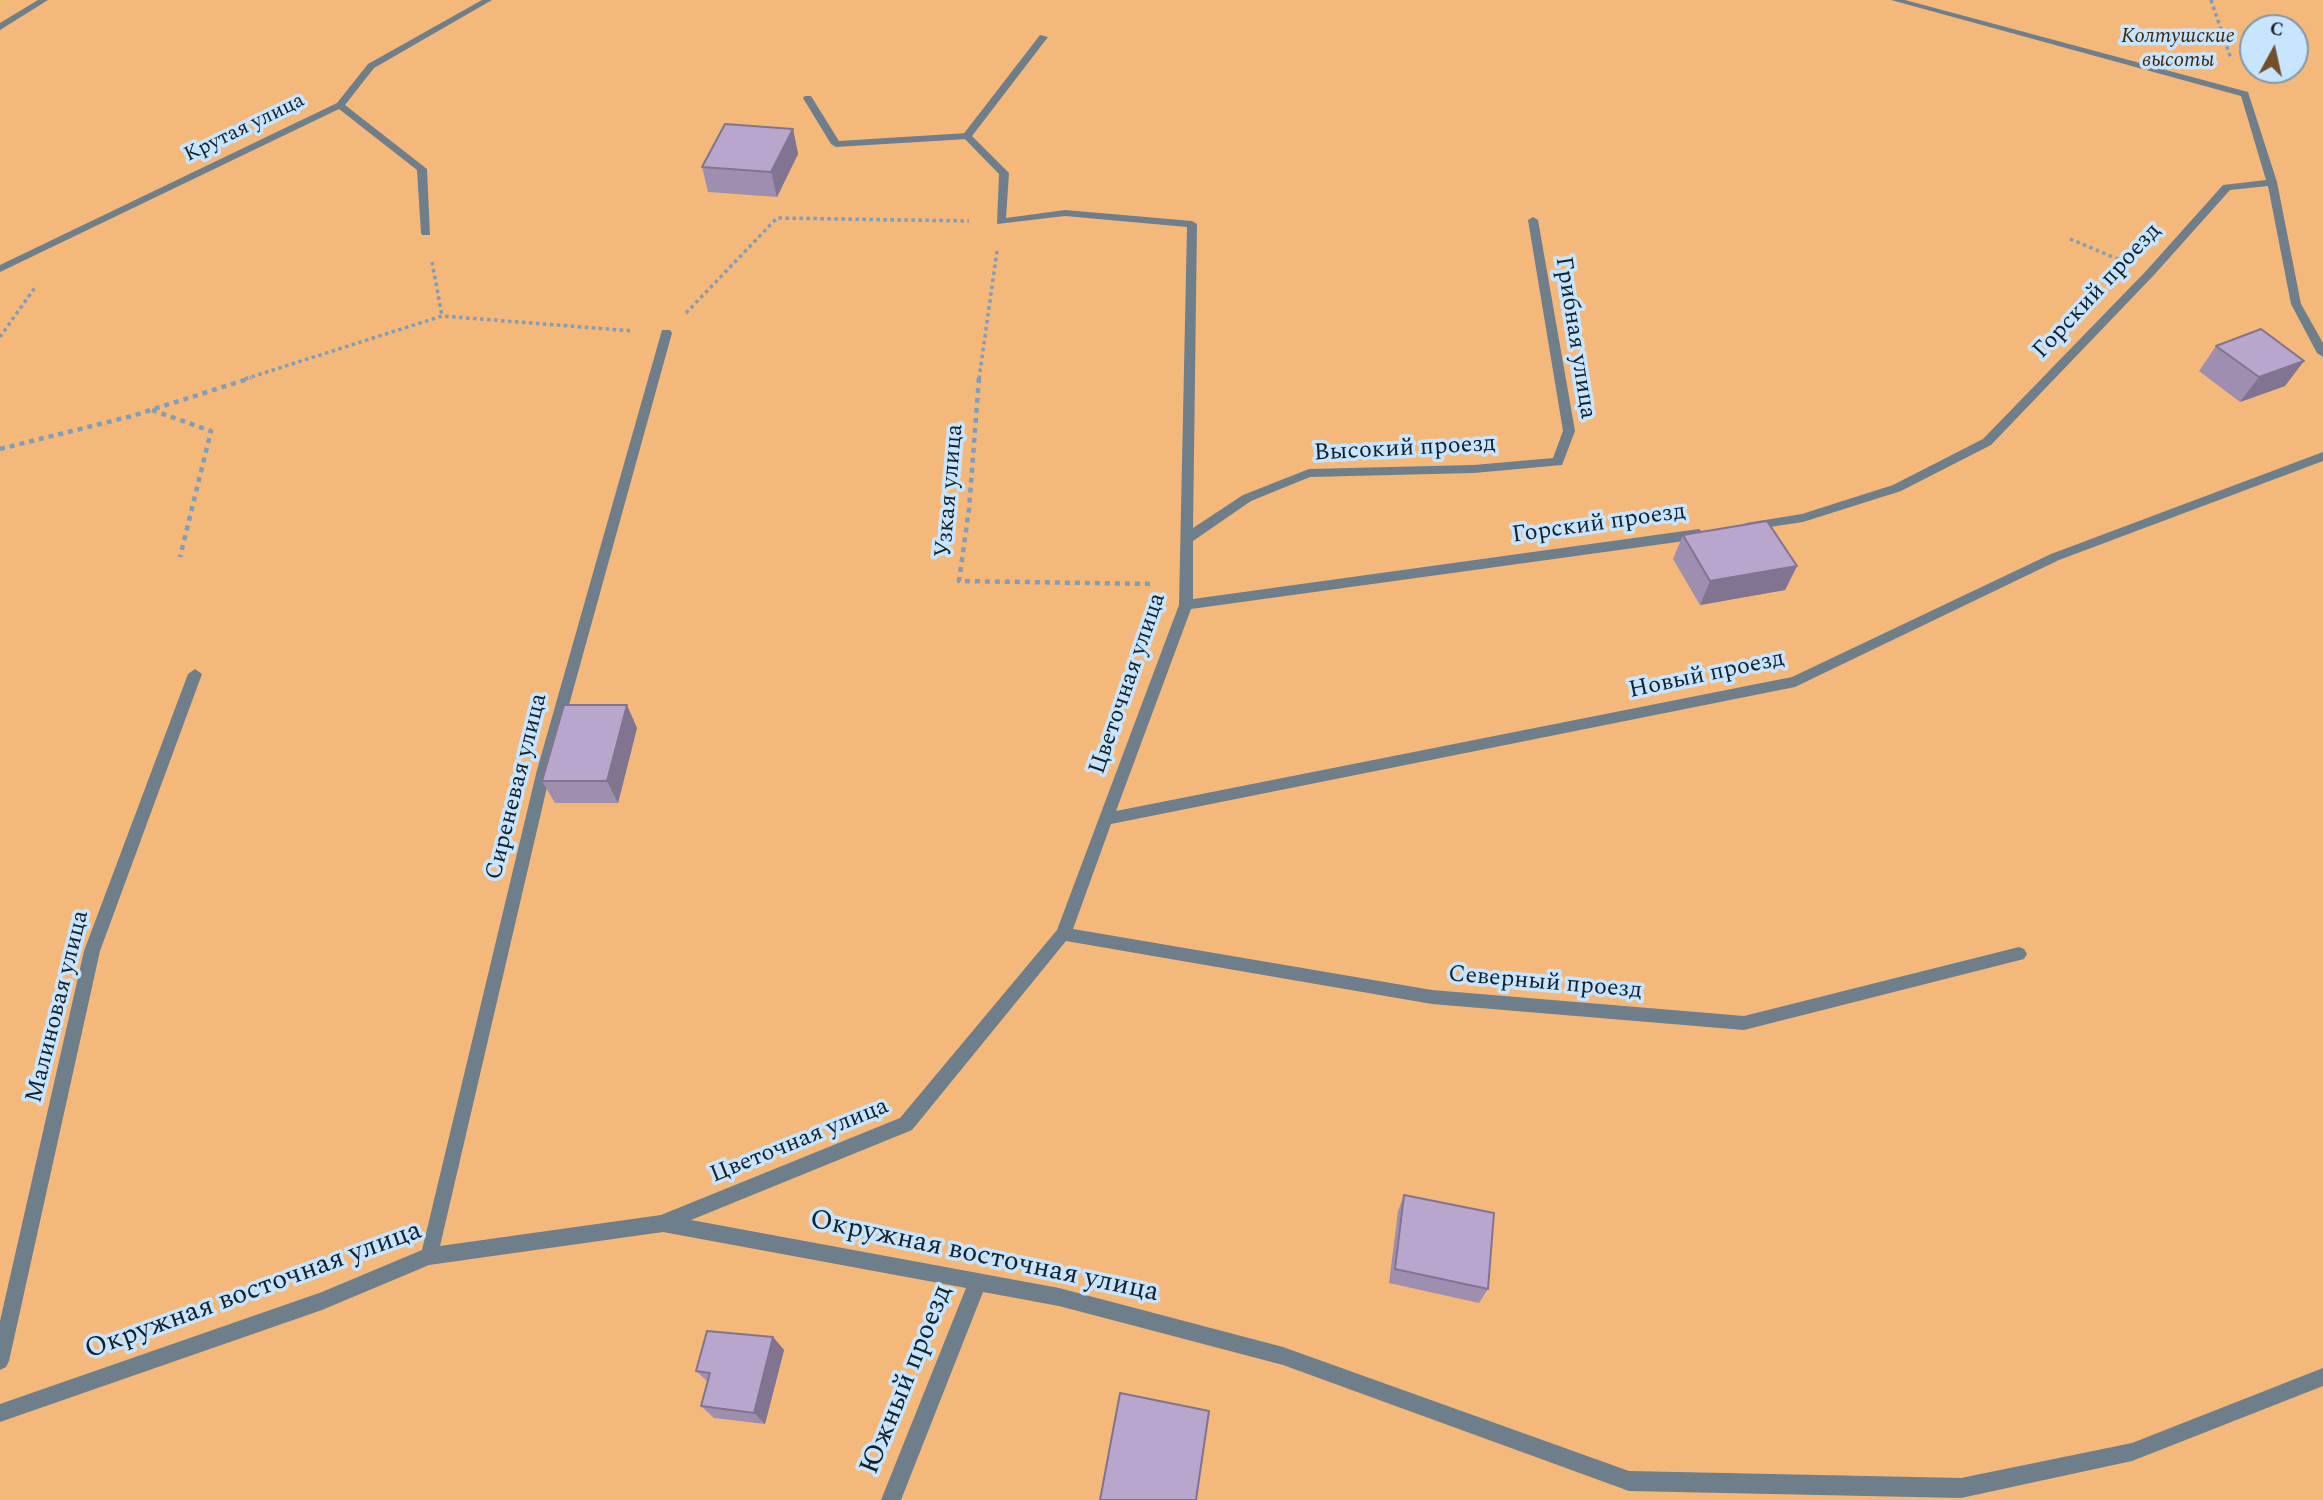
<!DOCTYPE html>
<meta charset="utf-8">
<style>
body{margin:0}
#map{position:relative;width:2323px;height:1500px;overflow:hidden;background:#b4d8f9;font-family:Spectral,serif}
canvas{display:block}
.north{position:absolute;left:2239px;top:14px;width:70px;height:70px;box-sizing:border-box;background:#c8e5ff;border:2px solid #8097ab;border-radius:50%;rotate:8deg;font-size:19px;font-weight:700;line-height:28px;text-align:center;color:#13212c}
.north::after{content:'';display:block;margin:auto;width:24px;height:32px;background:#74502a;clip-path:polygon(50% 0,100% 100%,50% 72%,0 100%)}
</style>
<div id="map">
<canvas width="2323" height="1500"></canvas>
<div class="north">С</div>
</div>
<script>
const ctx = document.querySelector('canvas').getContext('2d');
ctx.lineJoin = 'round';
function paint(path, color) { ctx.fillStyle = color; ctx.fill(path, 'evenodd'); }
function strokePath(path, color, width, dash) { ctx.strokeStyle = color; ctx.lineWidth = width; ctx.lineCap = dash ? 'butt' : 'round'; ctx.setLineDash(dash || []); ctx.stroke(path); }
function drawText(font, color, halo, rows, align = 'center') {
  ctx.font = font + ' Spectral,serif'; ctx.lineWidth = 7; ctx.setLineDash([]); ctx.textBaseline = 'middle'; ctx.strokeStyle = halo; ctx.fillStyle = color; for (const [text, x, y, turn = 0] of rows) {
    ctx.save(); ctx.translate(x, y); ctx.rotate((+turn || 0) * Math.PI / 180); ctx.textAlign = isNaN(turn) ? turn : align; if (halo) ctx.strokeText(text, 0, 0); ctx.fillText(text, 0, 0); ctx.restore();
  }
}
paint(new Path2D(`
 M0 0H2323V1500H0ZM2253 28H2295V70H2253Z`), '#f4b87b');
strokePath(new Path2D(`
 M2211 0 2231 59
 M2070 239 2120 260
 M432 262 442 316
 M686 313 777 218 969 221
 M0 337 36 286
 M245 379 442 316 633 331
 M979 379 997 251`), '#819eb8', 3.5, [3.5, 3.5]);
strokePath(new Path2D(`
 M979 378 969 509 959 581 1154 584
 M152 410 211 431 180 557
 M0 449 132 416 251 378`), '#819eb8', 4.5, [5, 5]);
paint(new Path2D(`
 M805 96H811L839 141 967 133 972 136 967 139 836 147 831 144 803 98Z
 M195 669 202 674 100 951 9 1361 6 1367 0 1370V1321L84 951 188 674Z`), '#6f7e8b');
paint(new Path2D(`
 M38 0H48L0 30V23Z
 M482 0H492L374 68 345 105 427 169 430 235H422L421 233 417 170 339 109 0 272V265L337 103 368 64Z
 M1891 0H1905L2248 92 2277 182 2301 304 2323 343V357L2317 353 2291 304 2268 186 2230 190 2154 275 1991 445 1901 491 1803 522 1750 530 1746 529 1744 526 1746 523 1802 514 1893 485 1983 439 2146 271 2223 185 2266 180 2241 96Z
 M1040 35 1048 37 972 136 1009 173 1006 218 1065 210 1192 221 1197 224 1193 528 1243 495 1309 469 1474 465 1553 458 1563 431 1528 220 1533 217 1538 220 1575 431 1562 465 1474 473 1310 477 1251 501 1193 541V599L1699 529 1705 534 1699 539 1191 609 1116 811 1792 677 2051 554 2323 452V461L2059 560 1795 687 1111 824 1073 929 1432 990 1744 1016 2019 947 2024 949 2027 954 2024 959 1744 1030 1432 1004 1066 941 912 1130 691 1220 1059 1288 1283 1347 1629 1471 1961 1478 2132 1443 2323 1368V1386L2132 1461 1961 1498 1629 1491 1283 1365 1059 1306 983 1292 901 1500H881L966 1288 663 1232 429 1265 322 1310 0 1422V1404L322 1292 422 1250 537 770 662 330H670L672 333 551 770 440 1246 661 1215 900 1118 1057 930 1179 605 1187 227 1065 216 997 224 999 174 962 136Z`), '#6f7e8b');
paint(new Path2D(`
 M793 129 798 154 777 197 708 192 702 167Z
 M2216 346 2285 386 2240 402 2199 371Z
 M1683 535 1797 566 1785 590 1700 605 1673 559Z
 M637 728 618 803H555L542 781Z
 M1404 1195 1488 1289 1479 1303 1389 1283 1398 1211Z
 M773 1337 784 1350 765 1424 714 1418 701 1406 708 1382 696 1371Z`), '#9e8fb0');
paint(new Path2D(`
 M793 129 798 154 777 197 771 172Z
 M2304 361 2285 386 2240 402 2259 377Z
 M1797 566 1785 590 1700 605 1710 581Z
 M627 705 637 728 618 803 607 781Z
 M773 1337 784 1350 765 1424 754 1413Z`), '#817490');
const building = new Path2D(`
 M725 124 793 129 771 172 702 167Z
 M2261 329 2304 361 2259 377 2216 346Z
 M1767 521 1797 566 1710 581 1683 535Z
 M564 705H627L607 781H542Z
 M1404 1195 1494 1213 1488 1289 1395 1269Z
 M707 1331 773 1337 754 1413 701 1406 710 1373 696 1371Z
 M1120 1393 1209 1411 1196 1500H1100Z`);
paint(building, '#b8a6cd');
strokePath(building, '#817490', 2);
drawText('italic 21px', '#41280b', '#c8e5ff', [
 ["Колтушские",2178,38],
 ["высоты",2178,62]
]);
drawText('21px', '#13212c', '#c8e5ff', [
 ["Крутая улица",245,129,-26]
]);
drawText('24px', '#13212c', '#c8e5ff', [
 ["Горский проезд",2098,292,-47],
 ["Грибная улица",1574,338,81],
 ["Высокий проезд",1405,450,-3],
 ["Узкая улица",951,491,-85],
 ["Горский проезд",1599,525,-8],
 ["Новый проезд",1707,676,-12],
 ["Цветочная улица",1129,684,-71],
 ["Сиреневая улица",518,787,-76],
 ["Северный проезд",1545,984,5],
 ["Малиновая улица",59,1007,-76],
 ["Цветочная улица",800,1142,-22]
]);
drawText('28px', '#13212c', '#c8e5ff', [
 ["Окружная восточная улица",984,1258,12],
 ["Окружная восточная улица",254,1292,-20],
 ["Южный проезд",908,1380,-68]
]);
</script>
